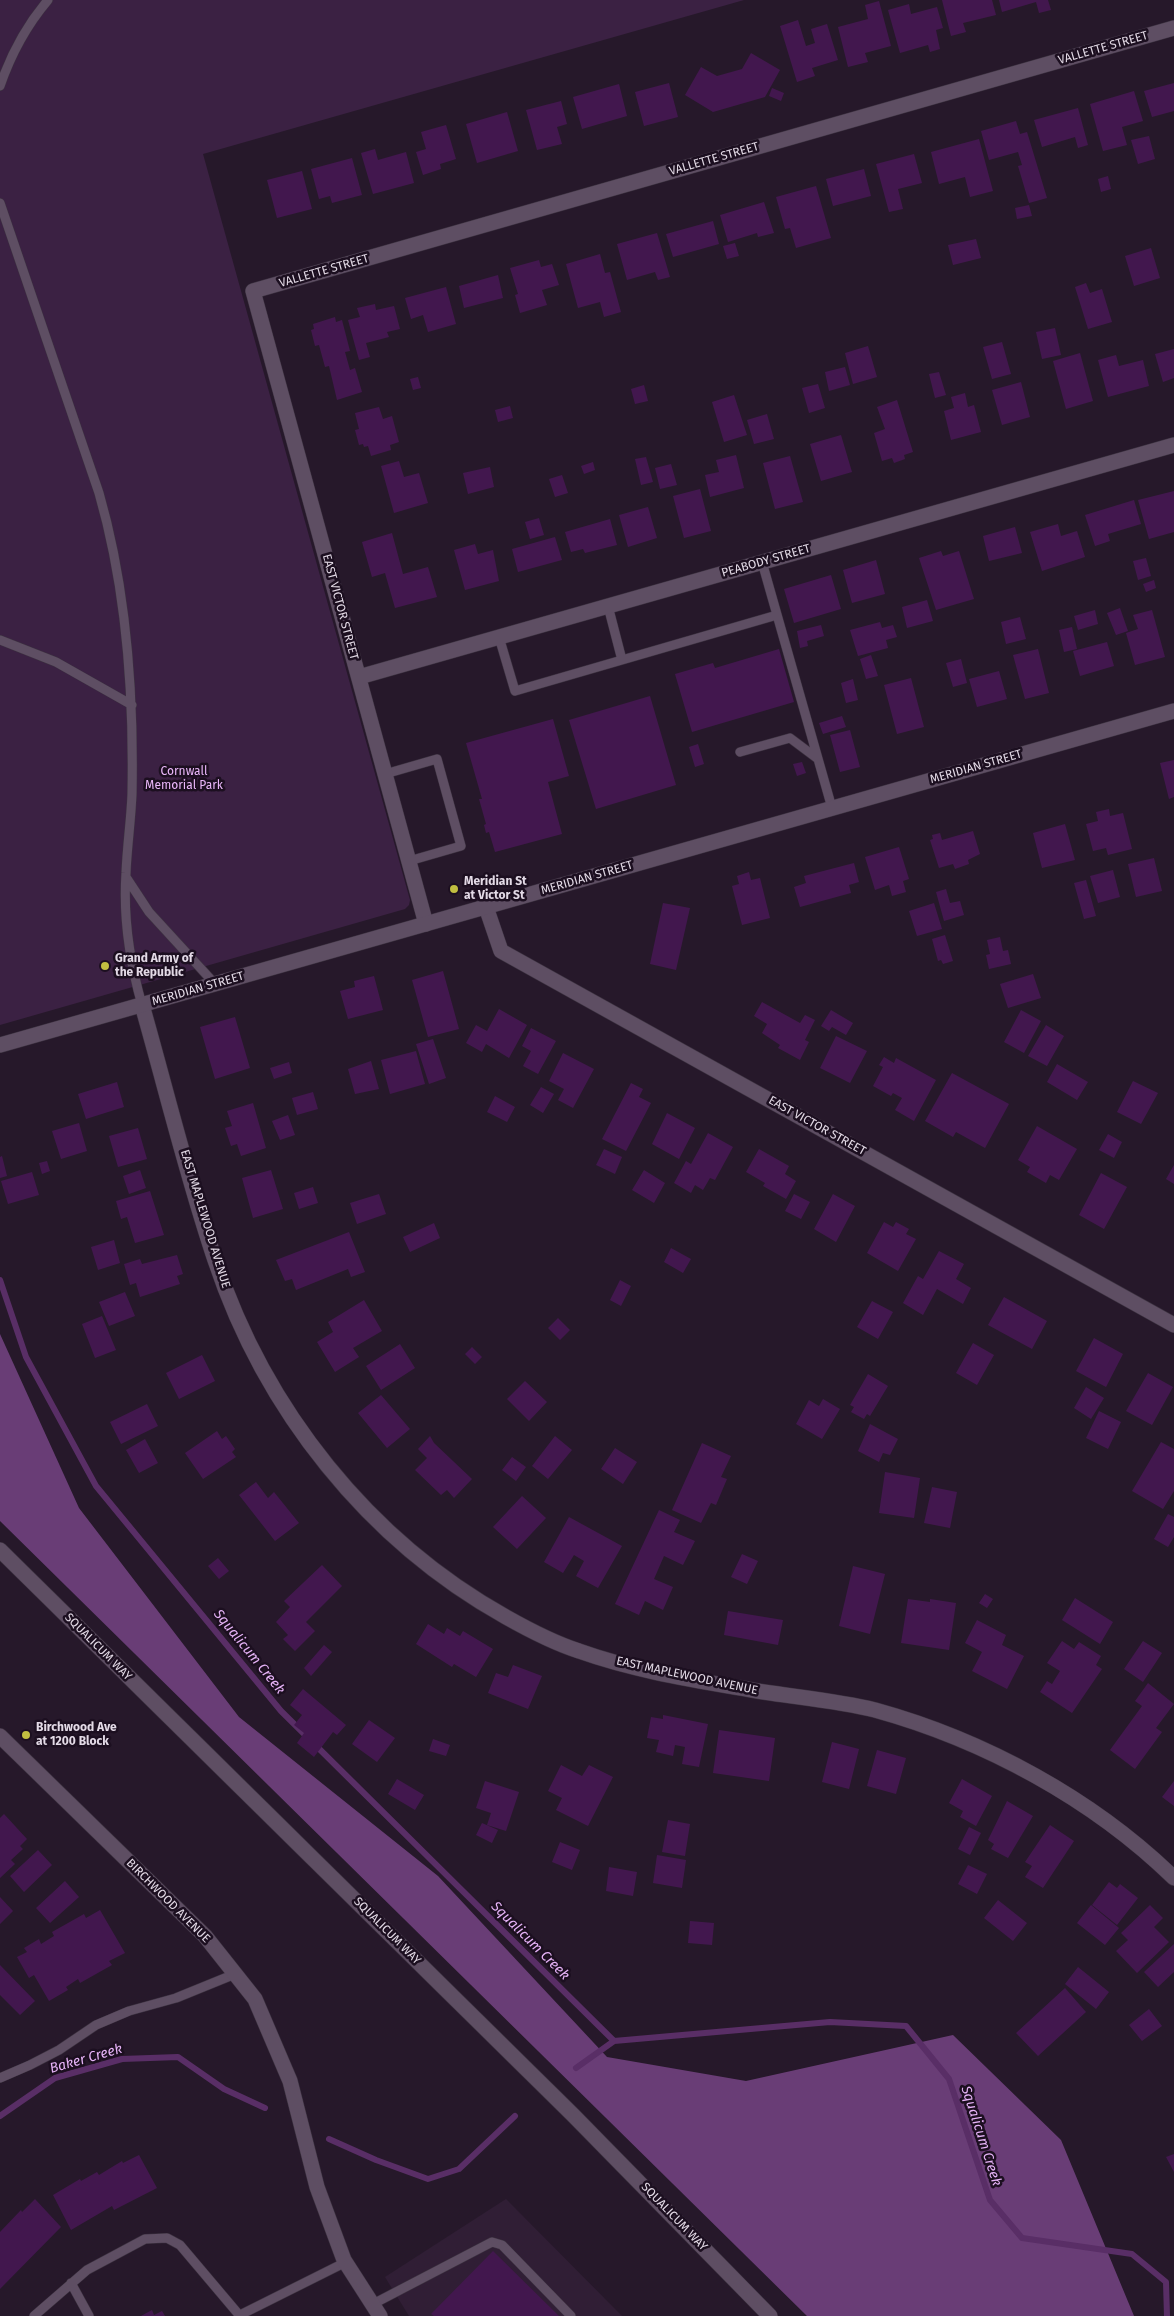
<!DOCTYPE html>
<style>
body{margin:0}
canvas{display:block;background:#26182a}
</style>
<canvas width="1174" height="2316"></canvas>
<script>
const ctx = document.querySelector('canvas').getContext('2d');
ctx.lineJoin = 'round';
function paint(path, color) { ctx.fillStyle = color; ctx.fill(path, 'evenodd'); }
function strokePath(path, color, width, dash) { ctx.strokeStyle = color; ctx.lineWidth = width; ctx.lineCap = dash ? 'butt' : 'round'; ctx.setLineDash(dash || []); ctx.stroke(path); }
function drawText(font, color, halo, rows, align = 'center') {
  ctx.font = font + ' "Fira Sans",sans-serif'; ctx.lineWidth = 5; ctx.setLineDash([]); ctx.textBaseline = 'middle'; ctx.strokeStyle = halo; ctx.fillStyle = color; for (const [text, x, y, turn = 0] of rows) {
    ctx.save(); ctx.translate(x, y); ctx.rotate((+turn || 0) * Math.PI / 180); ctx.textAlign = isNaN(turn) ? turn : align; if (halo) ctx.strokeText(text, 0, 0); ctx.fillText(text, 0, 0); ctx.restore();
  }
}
paint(new Path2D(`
 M506 2199 622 2316H409L385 2277Z`), '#301e35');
paint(new Path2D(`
 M0 0H744L203 154 410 900 409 905 405 909 0 1025Z`), '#3b2143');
paint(new Path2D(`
 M0 1334 79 1508 239 1717 438 1876 607 2057 746 2081 953 2035 1061 2140 1134 2316H807L0 1521Z`), '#693d76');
strokePath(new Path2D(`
 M0 1280 26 1357 96 1486 281 1711 614 2041 830 2022 906 2026 949 2079 990 2200 1022 2238 1132 2254 1166 2282 1167 2316
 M576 2068 614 2041
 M0 2116 55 2078 122 2059 178 2057 224 2089 265 2108
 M329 2139 376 2160 428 2179 459 2169 515 2116`), '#592e66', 6);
paint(new Path2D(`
 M942 0H992L996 15 963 23 966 32 951 36Z
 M999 0H1048L1051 10 1039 13 1036 2 1002 12Z
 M879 1 891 46 865 53 868 62 848 67 838 27 868 19 865 5Z
 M909 4 911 14 937 7 943 28 936 30 940 49 930 52 928 45 900 53 888 10Z
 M798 20 806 46 815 43 811 29 827 24 838 60 812 68 815 76 797 82 780 26Z
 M751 53 780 70 765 97 713 112 685 95 701 67 717 76 742 69Z
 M669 83 678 117 644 126 635 92Z
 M1174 83V111L1152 117 1144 91Z
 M619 84 627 116 582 129 573 97Z
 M772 88 784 93 781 101 769 96Z
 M1134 91 1143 121 1122 127 1127 145 1103 151 1090 104Z
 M561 101 567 124 557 127 562 144 537 150 526 110Z
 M1078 108 1088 145 1078 148 1075 137 1042 147 1034 120Z
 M507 112 518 151 477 163 466 124Z
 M1016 121 1020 134 1027 132 1047 198 1029 203 1018 166 1022 165 1018 152 989 160 981 131Z
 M446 125 456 159 440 164 441 169 423 175 416 152 426 149 421 132Z
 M1149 136 1155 159 1138 164 1131 140Z
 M979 139 993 191 970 197 965 177 939 184 931 152Z
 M375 149 378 160 406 152 414 183 373 194 361 153Z
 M914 154 922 183 898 189 903 209 889 212 876 164Z
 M352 158 362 195 332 203 330 196 319 199 311 169Z
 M864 169 871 196 833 206 826 179Z
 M302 171 312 209 277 218 267 180Z
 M1108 176 1111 189 1101 192 1098 179Z
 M816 186 831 238 796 248 790 228 785 229 776 197Z
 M764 202 774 233 758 237 757 233 728 242 720 215Z
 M1029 205 1032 216 1017 219 1015 208Z
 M713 221 719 244 673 257 666 234Z
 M657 233 670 277 658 280 655 272 627 280 617 244Z
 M976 239 981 258 953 265 948 245Z
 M735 243 739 256 727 259 723 246Z
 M1151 248 1160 278 1134 286 1125 256Z
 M600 254 605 273 610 272 621 312 604 317 600 302 578 308 566 264Z
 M539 260 541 267 552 264 559 285 542 290 547 305 520 313 515 295 518 294 510 268Z
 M498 275 503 298 464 308 459 286Z
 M1086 283 1090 293 1102 289 1112 322 1088 329 1075 287Z
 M446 287 456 324 428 332 423 315 411 319 405 298Z
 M375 304 376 310 394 306 400 329 387 332 389 337 366 343 370 357 359 360 348 320 360 317 357 308Z
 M335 317 336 322 342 320 350 351 345 352 350 370 355 368 362 392 337 400 329 366 325 367 319 345 315 346 311 330 314 329 313 324Z
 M1055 328 1061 355 1042 359 1036 332Z
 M1002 342 1011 374 992 379 983 347Z
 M868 346 877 377 853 384 845 353Z
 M1174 349V378L1163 382 1155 354Z
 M1080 353 1093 401 1066 409 1053 361Z
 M1116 355 1119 366 1143 360 1149 386 1108 397 1098 360Z
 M845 367 850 385 829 391 825 372Z
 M939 372 946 395 935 398 929 374Z
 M418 377 421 388 413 390 410 379Z
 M1021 382 1030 417 1002 425 992 390Z
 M818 384 825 408 809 413 802 388Z
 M644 385 648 401 635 404 631 389Z
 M965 393 968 407 974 405 981 432 951 440 944 411 954 408 951 397Z
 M734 395 747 435 724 442 712 402Z
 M897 400 913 452 904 455 905 459 894 463 892 458 882 461 874 433 885 429 877 407Z
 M510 406 513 418 498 422 495 410Z
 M379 407 383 419 392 416 399 442 390 445 391 450 371 456 368 446 364 447 363 444 359 445 355 430 359 429 355 413Z
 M767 414 774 439 754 444 747 420Z
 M841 435 852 472 821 481 810 444Z
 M736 455 744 488 710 497 705 475 719 472 716 460Z
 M790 456 803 502 775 509 763 463Z
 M646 457 653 482 641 485 635 459Z
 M399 461 404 477 419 473 428 503 394 513 381 466Z
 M593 462 595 470 584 474 581 466Z
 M671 464 677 485 660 489 655 468Z
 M490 467 494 487 468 494 463 473Z
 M562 475 568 493 555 497 549 479Z
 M700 489 711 531 684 538 673 496Z
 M1174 491V532L1149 539 1138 500Z
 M1134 500 1141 524 1108 534 1110 541 1095 546 1085 515Z
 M648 507 657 538 628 547 619 515Z
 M539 518 544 535 530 539 525 522Z
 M610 519 617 545 585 553 583 549 571 552 565 532Z
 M1058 524 1061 536 1077 531 1085 557 1042 571 1030 532Z
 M1015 527 1022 553 989 561 983 536Z
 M392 533 403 574 428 567 437 597 395 608 385 573 372 577 362 542Z
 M555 537 562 560 518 572 512 549Z
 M475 544 478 554 493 550 499 581 465 590 454 550Z
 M941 551 943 556 959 551 974 599 936 610 919 558Z
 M1146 558 1151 576 1138 580 1133 561Z
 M876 560 885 594 852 603 843 570Z
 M831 575 841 609 794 623 784 589Z
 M1154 580 1156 588 1146 592 1143 584Z
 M927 600 933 621 907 628 902 607Z
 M1120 608 1128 631 1116 635 1107 613Z
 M1095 610 1098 624 1078 630 1074 616Z
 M1152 610 1165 657 1135 665 1126 633 1138 629 1133 615Z
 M1020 617 1026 639 1006 644 1001 622Z
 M880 622 882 628 893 625 897 637 886 640 888 648 858 656 850 630Z
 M821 625 824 636 807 641 808 646 800 648 797 631Z
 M1072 627 1077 649 1064 652 1059 630Z
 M1107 642 1114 666 1080 676 1073 651Z
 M779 649 794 702 692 732 675 674 713 663 715 668Z
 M1038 649 1049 693 1025 699 1013 655Z
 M871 655 878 676 866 679 860 659Z
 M961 659 967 683 953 687 946 663Z
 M999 671 1007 699 977 707 969 679Z
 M911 678 924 727 897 734 884 685Z
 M853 679 858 700 846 703 841 683Z
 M650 696 676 785 596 809 569 720Z
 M842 716 846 727 823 734 819 723Z
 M553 719 569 776 548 782 562 834 495 852 489 832 486 833 484 825 486 824 479 799H482L466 743Z
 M850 730 860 767 840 772 830 735Z
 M698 744 704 764 695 767 689 747Z
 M1174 760V797L1169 799 1160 763Z
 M802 762 806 773 797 776 793 764Z
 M1109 809 1110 816 1123 813 1132 849 1108 855 1106 848 1093 851 1086 824 1098 821 1096 812Z
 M1065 824 1075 860 1042 868 1033 833Z
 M973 831 980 854 968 860 969 864 955 869 953 864 939 868 930 840 933 839 932 835 940 833 942 840Z
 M899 847 909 879 903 881 906 892 892 896 889 885 875 890 865 857Z
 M1154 858 1162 891 1136 897 1128 864Z
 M854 863 859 882 849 885 851 893 800 907 794 887 806 883 804 876Z
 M1113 870 1120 897 1098 903 1090 876Z
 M749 872 751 880 760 878 770 918 742 925 732 886 739 884 737 876Z
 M1086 880 1096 916 1084 919 1074 883Z
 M946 889 950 903 960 901 964 915 944 921 936 892Z
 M663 903 690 908 676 970 650 964Z
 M934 903 942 929 917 936 909 911Z
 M945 935 953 961 943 964 941 960 938 961 932 939Z
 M1000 937 1003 951 1008 950 1011 964 989 969 986 955 990 954 987 940Z
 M443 971 459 1029 428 1037 412 980Z
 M1033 974 1041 998 1008 1008 1000 984Z
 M374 976 383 1010 348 1019 340 991 355 987 354 981Z
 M762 1002 800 1023 805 1015 815 1020 805 1040 809 1042 800 1060 778 1048 780 1045 762 1033 767 1024 754 1016Z
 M499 1009 527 1025 509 1058 486 1044 482 1052 466 1043 476 1025 487 1031Z
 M831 1010 853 1023 846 1035 832 1027 829 1031 821 1026Z
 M1021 1010 1041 1021 1024 1053 1004 1042Z
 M235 1017 250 1068 215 1079 200 1027Z
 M1046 1025 1064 1036 1047 1066 1028 1056Z
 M531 1028 556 1041 538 1074 523 1066 531 1051 522 1046Z
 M836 1036 867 1051 850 1083 820 1068Z
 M433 1039 446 1078 429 1084 416 1044Z
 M416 1051 425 1084 390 1094 381 1060Z
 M563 1053 594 1069 573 1108 558 1100 564 1089 549 1081Z
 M884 1057 894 1063 896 1058 936 1080 914 1121 895 1110 902 1098 893 1093 891 1096 873 1086 883 1067 879 1065Z
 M371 1061 379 1089 355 1094 348 1069Z
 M289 1062 292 1073 274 1079 270 1068Z
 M1057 1064 1088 1082 1077 1100 1047 1082Z
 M952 1073 1009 1104 985 1148 956 1132 953 1137 925 1121Z
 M1133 1081 1158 1093 1141 1124 1117 1112Z
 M117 1082 124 1107 86 1119 78 1094Z
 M631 1083 643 1089 639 1097 651 1103 626 1151 602 1139Z
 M541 1087 554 1094 543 1113 530 1105Z
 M313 1092 318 1109 297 1115 292 1098Z
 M495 1096 515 1107 507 1122 487 1112Z
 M253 1103 266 1148 241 1156 237 1144 231 1146 225 1128 232 1126 227 1111Z
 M667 1113 695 1128 679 1159 652 1144Z
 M288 1115 295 1135 280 1140 272 1121Z
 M79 1123 87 1151 61 1159 52 1131Z
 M1037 1126 1077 1149 1059 1180 1050 1175 1046 1183 1027 1172 1030 1167 1018 1160Z
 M138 1128 147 1159 118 1167 109 1136Z
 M708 1133 733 1147 715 1180 710 1178 703 1190 695 1185 691 1193 674 1183 686 1161 691 1164Z
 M1108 1134 1122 1142 1114 1158 1099 1150Z
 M604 1149 622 1157 615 1174 596 1165Z
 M759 1149 789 1166 785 1174 796 1181 786 1199 763 1186 765 1183 746 1172Z
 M2 1156 7 1176 0 1178V1157Z
 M47 1161 50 1171 42 1174 39 1163Z
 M1174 1165V1184L1166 1179Z
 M140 1170 146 1188 129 1194 123 1176Z
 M271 1170 283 1209 253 1218 242 1178Z
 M644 1170 665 1183 654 1203 632 1190Z
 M32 1172 39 1195 8 1204 1 1181Z
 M1101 1173 1127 1187 1104 1229 1079 1215Z
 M313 1187 318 1203 299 1209 294 1193Z
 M150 1191 164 1235 135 1243 127 1217 121 1219 116 1201Z
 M379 1194 386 1214 357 1224 350 1203Z
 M794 1194 810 1202 801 1219 785 1211Z
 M833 1194 855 1206 836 1242 814 1229Z
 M884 1222 893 1227 896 1222 909 1229 906 1234 916 1239 898 1271 867 1253Z
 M434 1223 440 1238 410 1252 403 1237Z
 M349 1232 365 1272 351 1277 348 1269 296 1290 292 1279 285 1281 276 1260Z
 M114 1240 120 1263 98 1270 91 1247Z
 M671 1248 691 1259 683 1273 664 1262Z
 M939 1251 964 1264 956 1279 971 1288 963 1304 937 1289 923 1315 903 1303 918 1276 923 1279Z
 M177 1255 183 1274 177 1276 180 1284 140 1297 136 1283 130 1285 124 1264 140 1259 142 1264Z
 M620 1280 631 1286 621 1306 610 1300Z
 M125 1292 135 1316 109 1326 99 1302Z
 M1004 1297 1047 1321 1032 1349 988 1325Z
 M364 1300 382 1331 353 1348 359 1357 335 1372 317 1342 333 1332 328 1322Z
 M872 1301 893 1312 878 1339 857 1327Z
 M102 1316 116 1350 95 1358 82 1324Z
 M558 1318 570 1330 560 1340 548 1328Z
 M1094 1338 1123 1354 1106 1387 1076 1371Z
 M973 1343 994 1355 977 1385 956 1373Z
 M400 1344 415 1368 381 1390 366 1366Z
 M472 1347 482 1357 475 1364 465 1354Z
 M202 1355 215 1381 179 1399 166 1373Z
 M1148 1373 1173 1387 1152 1425 1126 1411Z
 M868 1374 888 1386 870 1416 867 1414 864 1419 851 1412 854 1407 850 1405Z
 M525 1381 547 1402 529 1421 507 1399Z
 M1086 1387 1104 1398 1091 1419 1074 1408Z
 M381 1395 410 1429 387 1448 358 1413Z
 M823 1399 840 1409 822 1439 796 1424 809 1400 819 1406Z
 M147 1404 158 1426 121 1444 110 1422Z
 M1099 1411 1121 1422 1108 1449 1086 1438Z
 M870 1424 898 1439 890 1455 883 1453 879 1462 858 1451Z
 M217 1431 222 1439 226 1436 235 1449 232 1452 236 1457 203 1479 185 1453Z
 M430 1436 434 1443 472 1479 454 1498 447 1490 441 1495 415 1470 427 1458 418 1449Z
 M555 1436 572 1450 548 1479 532 1466Z
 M145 1439 158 1463 139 1473 126 1450Z
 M1161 1442 1174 1449V1491L1163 1509 1132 1491Z
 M702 1443 731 1456 721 1477 727 1479 716 1505 711 1503 701 1523 672 1510Z
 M615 1448 637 1462 623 1484 601 1469Z
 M512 1457 526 1467 516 1481 502 1470Z
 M885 1472 920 1478 914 1518 879 1513Z
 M256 1482 268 1498 274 1492 299 1523 275 1541 239 1495Z
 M932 1487 957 1492 950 1528 924 1523Z
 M522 1496 546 1518 517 1549 493 1527Z
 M659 1510 680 1520 674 1532 695 1541 683 1565 664 1556 654 1579 673 1587 663 1610 645 1601 639 1615 615 1604Z
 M1168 1514 1174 1517V1537L1168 1547 1154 1539Z
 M569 1517 622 1546 598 1588 576 1576 584 1561 574 1555 563 1573 544 1562Z
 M742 1554 758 1561 747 1584 731 1577Z
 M218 1558 229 1571 219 1579 208 1566Z
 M322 1565 342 1586 306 1622 315 1631 295 1651 283 1639 288 1635 276 1622 290 1607 284 1601Z
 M853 1566 885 1574 870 1634 839 1626Z
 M985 1594 993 1599 987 1608 979 1603Z
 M1075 1598 1113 1622 1100 1644 1062 1620Z
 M908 1599 930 1602V1599L956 1603 949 1650 901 1643Z
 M728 1611 783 1620 778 1645 724 1635Z
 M977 1620 1006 1635 1002 1645 1024 1656 1007 1689 972 1671 982 1652 965 1643Z
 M428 1624 444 1634 447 1628 460 1636 463 1631 493 1649 476 1677 454 1664 452 1667 416 1644Z
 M1062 1641 1074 1649 1079 1642 1101 1656 1096 1665 1102 1669 1072 1713 1040 1692 1047 1681 1052 1684 1060 1671 1047 1663Z
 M1143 1641 1162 1653 1143 1682 1124 1669Z
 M324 1645 332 1652 311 1676 304 1668Z
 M513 1665 542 1676 528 1709 488 1693 496 1673 508 1677Z
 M1148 1683 1174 1704 1156 1728 1162 1732 1135 1769 1110 1750 1142 1706 1135 1701Z
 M303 1689 346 1725 337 1735 333 1732 314 1757 297 1743 304 1733 294 1725 302 1715 290 1705Z
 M663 1715 708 1724 699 1767 682 1764 685 1747 675 1745 673 1756 656 1752 659 1740 647 1738 651 1717 663 1719Z
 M369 1720 395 1738 377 1762 352 1744Z
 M719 1730 775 1738 769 1781 713 1773Z
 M433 1739 450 1745 446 1756 429 1751Z
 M832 1742 859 1749 849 1789 822 1782Z
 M877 1750 906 1758 896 1794 867 1786Z
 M561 1765 582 1776 589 1765 613 1777 588 1826 556 1810 562 1798 548 1791Z
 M397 1779 424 1795 415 1810 388 1794Z
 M962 1779 992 1796 976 1826 960 1817 963 1811 949 1803Z
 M485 1781 519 1792 506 1831 487 1825 491 1813 476 1808Z
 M1174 1781V1806L1162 1797Z
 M1007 1801 1033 1816 1008 1858 991 1849 994 1844 988 1840Z
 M4 1814 27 1839 20 1846 23 1849 11 1860 15 1864 0 1878V1818Z
 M668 1820 690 1824 685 1856 662 1852Z
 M482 1823 498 1830 492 1843 476 1835Z
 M1050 1825 1074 1841 1043 1888 1025 1877 1032 1866 1025 1862Z
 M969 1827 981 1833 970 1855 958 1849Z
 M560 1842 580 1850 572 1870 552 1862Z
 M38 1850 52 1865 24 1892 10 1876Z
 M657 1855 686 1860 682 1888 653 1883Z
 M968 1865 987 1874 977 1894 958 1884Z
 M609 1867 637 1872 633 1896 606 1891Z
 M65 1881 79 1897 50 1923 36 1908Z
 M1109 1882 1117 1888 1120 1884 1138 1898 1117 1925 1092 1905Z
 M0 1897 13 1911 0 1924Z
 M998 1900 1027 1923 1013 1941 984 1918Z
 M1091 1905 1119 1928 1105 1945 1077 1923Z
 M1150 1905 1163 1918 1154 1927 1169 1942 1137 1973 1116 1951 1128 1940 1121 1933Z
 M100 1910 125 1953 109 1961 112 1965 80 1983 78 1979 66 1987 68 1990 49 2001 34 1975 29 1978 17 1957 27 1952 24 1948 39 1939 41 1944 54 1936 52 1932 84 1914 86 1918Z
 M690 1921 714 1923 712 1945 688 1943Z
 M1174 1944V1972L1158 1987 1144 1972Z
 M0 1965 35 2001 20 2015 0 1995Z
 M1078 1967 1109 1992 1096 2009 1065 1984Z
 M1065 1988 1086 2012 1038 2056 1016 2033Z
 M1149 2009 1162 2026 1142 2041 1129 2025Z
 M1174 2154V2172L1166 2157Z
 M139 2155 157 2188 114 2210 112 2206 71 2230 53 2195 80 2179 81 2181 97 2172 99 2175 122 2161 123 2163Z
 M35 2199 61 2227 0 2289V2232L21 2210 22 2212Z
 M493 2251 559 2316H434L431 2314Z
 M152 2310 154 2315 162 2311 165 2316H141Z`), '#42174e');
const lane = new Path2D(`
 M0 86C11 54 26 26 48 0
 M0 203 99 493C127 590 134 693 132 794 131 820 127 847 126 873 123 917 130 963 142 1005
 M762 562 832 808
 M608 606 622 660
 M499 637 515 691 777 615
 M0 640 56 662 132 705
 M740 752 790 738 818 759
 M385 774 437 759 461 846 409 861
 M126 877 149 912 215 984
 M0 2078 30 2065 59 2050 96 2025 129 2011 176 1998 235 1974
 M71 2283 89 2316
 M373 2304 492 2242 502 2245 571 2316
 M240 2315 346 2262
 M34 2316 87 2270 145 2239 167 2238 180 2245 240 2316`);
const street = new Path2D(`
 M359 677 1174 445
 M486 907 501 951 1174 1325
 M426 924 253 291 1174 28
 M142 1005C166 1089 187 1177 215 1260 265 1410 368 1540 506 1617 529 1630 554 1643 579 1651 635 1671 694 1680 752 1690 792 1697 835 1700 875 1710 984 1740 1093 1799 1174 1878`);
const secondary = new Path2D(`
 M0 1045 1174 711
 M0 1550 573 2115 770 2316
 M0 1736 205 1936 255 1999 290 2081 317 2187 344 2260 380 2316`);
strokePath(lane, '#3d3341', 10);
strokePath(street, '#3d3341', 16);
strokePath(secondary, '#3d3341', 16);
strokePath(lane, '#5e4e63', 9);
strokePath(street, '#5e4e63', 15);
strokePath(secondary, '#5e4e63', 15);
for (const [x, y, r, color] of [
 [454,889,5,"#c1be40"],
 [105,966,5,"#c1be40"],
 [26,1735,5,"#c1be40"]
]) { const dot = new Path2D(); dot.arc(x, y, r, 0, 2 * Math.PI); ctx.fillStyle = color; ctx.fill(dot); strokePath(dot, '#1c0f20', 2); }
drawText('12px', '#e3dae6', '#1c0f20', [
 ["VALLETTE STREET",1103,48,-16],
 ["VALLETTE STREET",714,159,-16],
 ["VALLETTE STREET",324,271,-16],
 ["PEABODY STREET",766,561,-16],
 ["EAST VICTOR STREET",340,607,75],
 ["MERIDIAN STREET",976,767,-16],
 ["MERIDIAN STREET",587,878,-16],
 ["MERIDIAN STREET",198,989,-16],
 ["EAST VICTOR STREET",817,1126,29],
 ["EAST MAPLEWOOD AVENUE",205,1219,73],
 ["SQUALICUM WAY",98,1647,45],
 ["EAST MAPLEWOOD AVENUE",687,1676,12],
 ["BIRCHWOOD AVENUE",168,1901,45],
 ["SQUALICUM WAY",387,1931,45],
 ["SQUALICUM WAY",674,2217,46]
]);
drawText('12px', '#eab7fa', '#1c0f20', [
 ["Cornwall",184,772],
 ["Memorial Park",184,786]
]);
drawText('bold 12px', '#e3dae6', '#1c0f20', [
 ["Meridian St",464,882],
 ["at Victor St",464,896],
 ["Grand Army of",115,959],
 ["the Republic",115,973],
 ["Birchwood Ave",36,1728],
 ["at 1200 Block",36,1742]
], 'left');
drawText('italic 14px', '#e6b3f7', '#1c0f20', [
 ["Squalicum Creek",249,1652,51],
 ["Squalicum Creek",530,1941,45],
 ["Baker Creek",86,2059,-16],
 ["Squalicum Creek",981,2136,72]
]);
</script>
